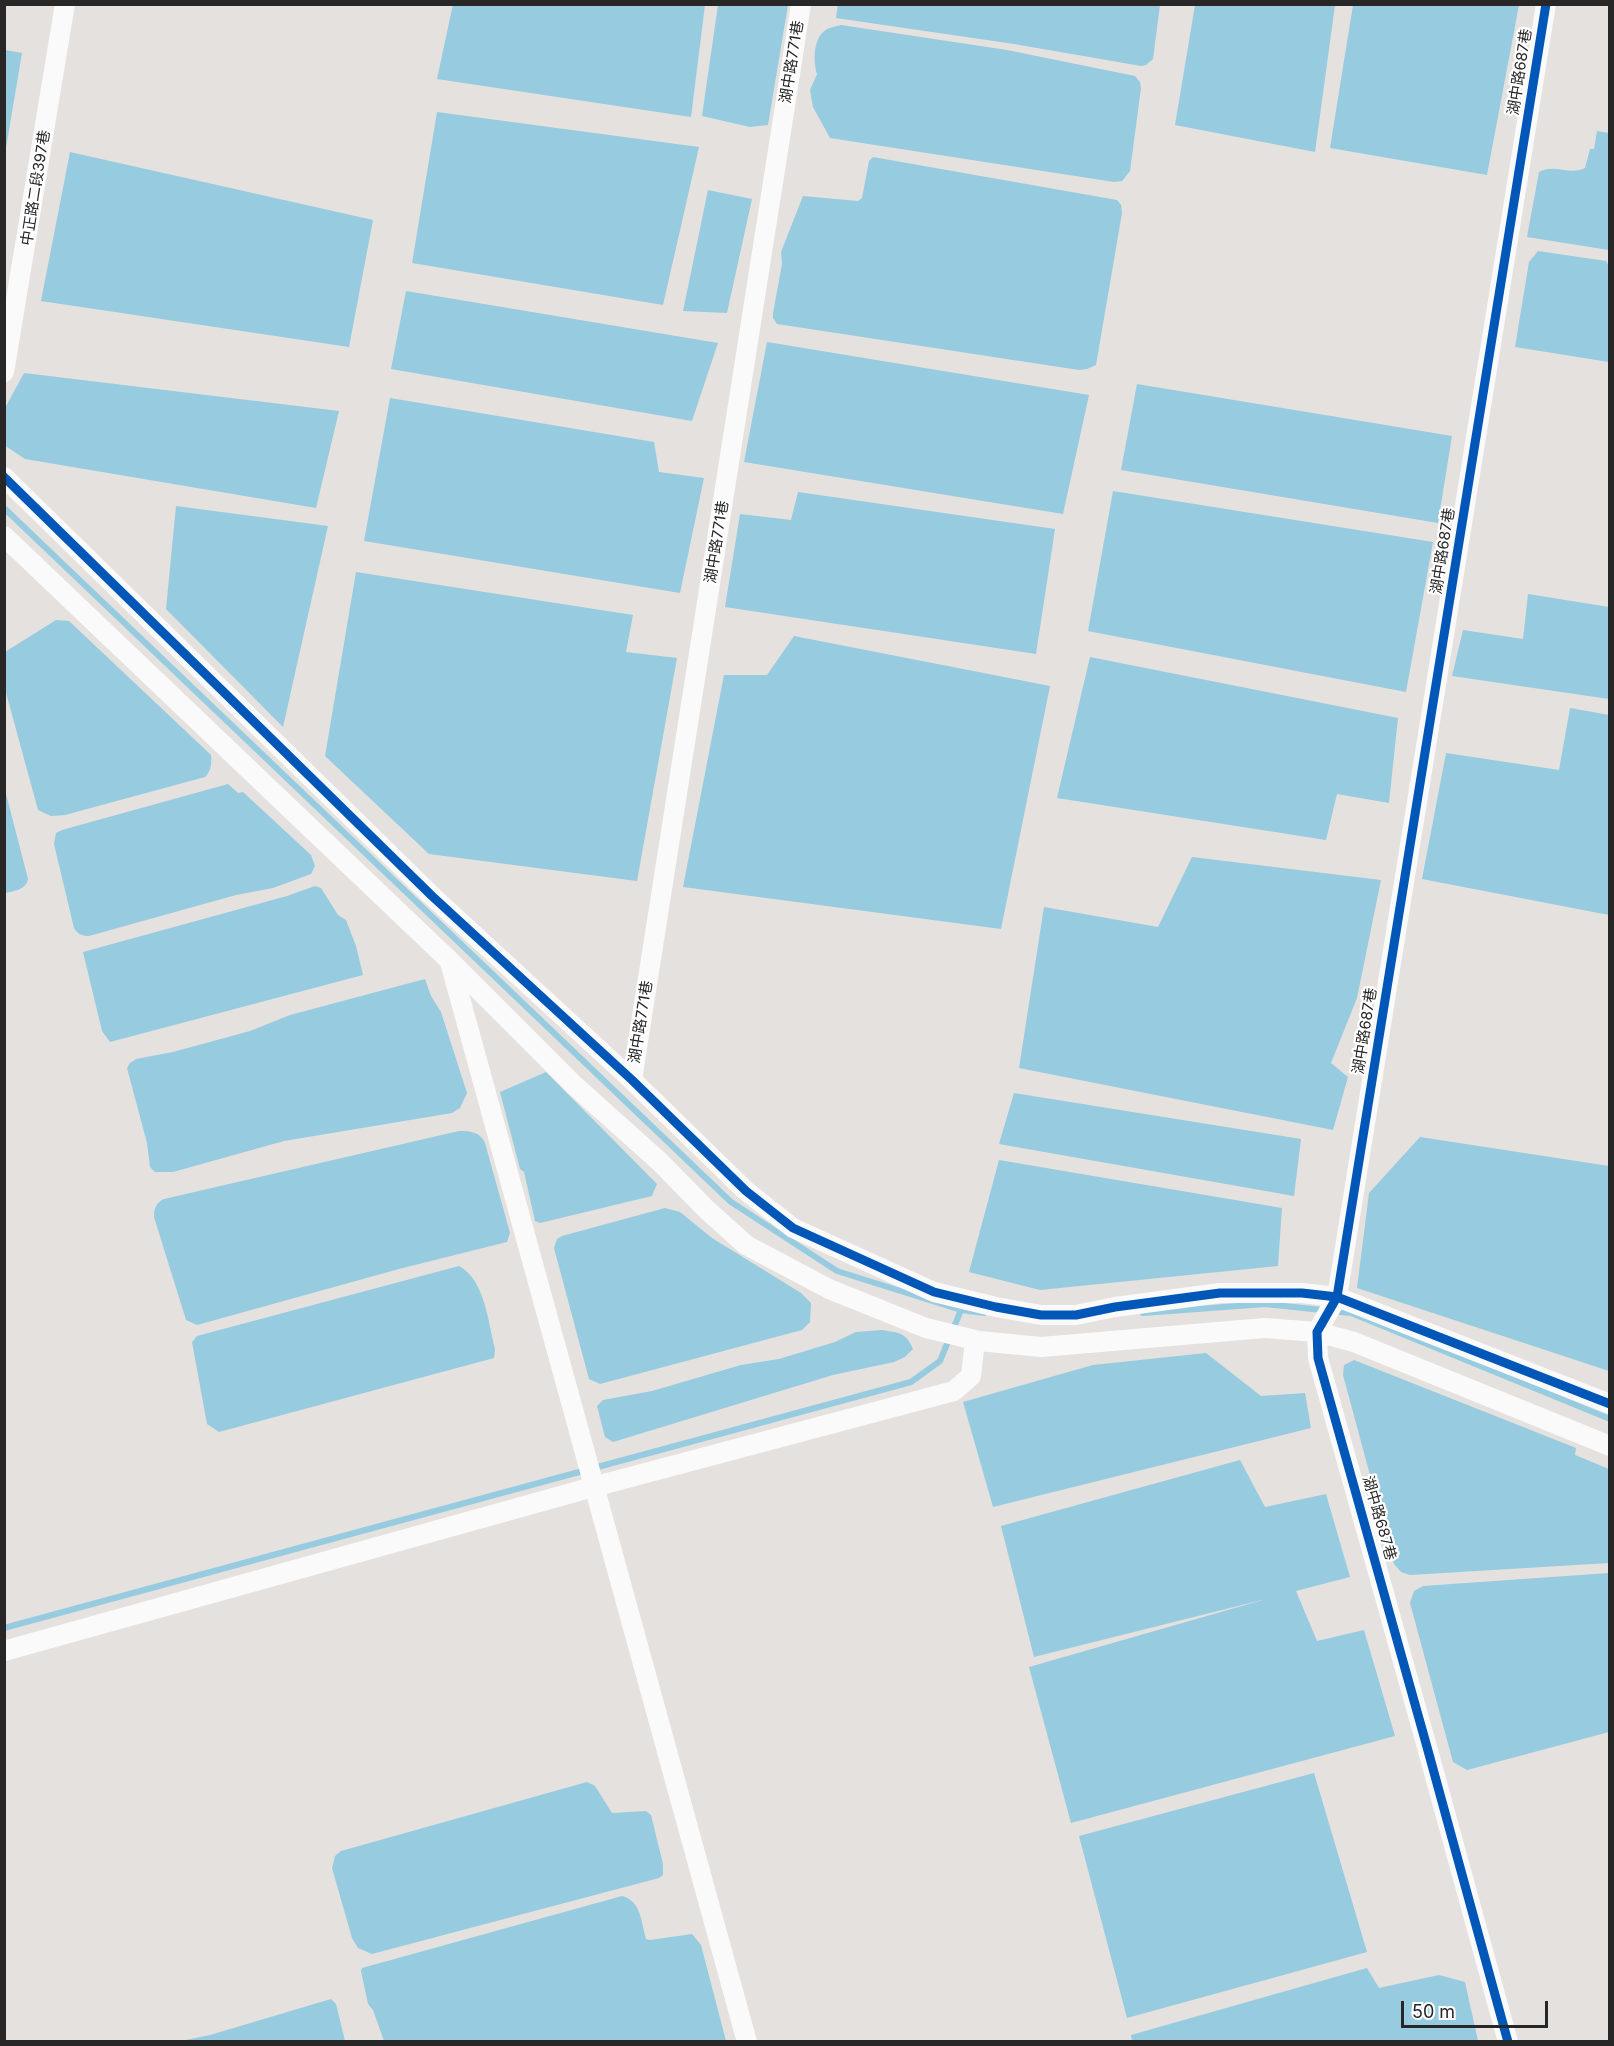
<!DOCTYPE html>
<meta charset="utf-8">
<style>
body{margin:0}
#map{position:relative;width:1614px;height:2046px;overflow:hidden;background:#e4e1de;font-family:Inter,sans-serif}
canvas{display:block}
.frame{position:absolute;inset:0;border:6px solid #272727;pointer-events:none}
.scale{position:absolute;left:1401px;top:2001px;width:147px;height:27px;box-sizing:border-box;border:3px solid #272727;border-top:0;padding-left:8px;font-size:18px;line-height:21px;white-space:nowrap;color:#272727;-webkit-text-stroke:4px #fff;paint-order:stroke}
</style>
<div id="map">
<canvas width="1614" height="2046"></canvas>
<div class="frame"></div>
<div class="scale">50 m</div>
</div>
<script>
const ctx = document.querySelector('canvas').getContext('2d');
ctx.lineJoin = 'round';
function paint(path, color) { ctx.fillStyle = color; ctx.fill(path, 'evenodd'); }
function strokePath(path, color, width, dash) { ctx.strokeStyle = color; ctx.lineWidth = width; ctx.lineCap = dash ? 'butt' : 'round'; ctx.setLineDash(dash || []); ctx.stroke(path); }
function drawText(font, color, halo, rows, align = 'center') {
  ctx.font = font + ' Inter,"Noto Sans TC",sans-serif'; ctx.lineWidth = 4.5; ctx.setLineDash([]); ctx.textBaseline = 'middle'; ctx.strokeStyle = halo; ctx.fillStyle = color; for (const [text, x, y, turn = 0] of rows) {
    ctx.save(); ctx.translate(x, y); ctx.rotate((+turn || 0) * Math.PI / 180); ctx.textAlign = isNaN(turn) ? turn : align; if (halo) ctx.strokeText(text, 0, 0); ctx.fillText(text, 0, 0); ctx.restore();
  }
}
paint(new Path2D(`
 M453 4 705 5 691 117 437 79Z
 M838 4H1160V5L1153 59 1146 65 1141 66 1014 44 836 18Z
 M718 5H788L768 125 750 127 702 116Z
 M1195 5H1335L1315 152 1175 125Z
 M1353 5H1519L1487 175 1330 148Z
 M841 25 1007 50 1135 76 1140 82 1141 88 1130 171 1122 181 1114 182 830 138 813 107 810 90 817 74C813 61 813 37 827 29 831 27 837 26 841 25Z
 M5 50 22 53 5 154 4 50Z
 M437 112 699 147 663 305 412 263Z
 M1597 131 1609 133V250L1527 237 1539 172C1554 163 1570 176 1585 168L1590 149H1594Z
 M70 152 373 220 349 347 41 301Z
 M873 157 1117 200 1121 205 1122 213 1096 365 1087 369 1079 370 777 324 773 318V313L782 264 781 252 803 196 858 201 862 198 869 161Z
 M708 190 752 199 727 313 683 311Z
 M1538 251 1606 261 1609 266V362L1515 347 1529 262Z
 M406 291 718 343 692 421 391 369Z
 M767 342 1089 395 1063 514 744 462Z
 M24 373 339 411 316 508 25 459 4 445 5 408Z
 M1137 384 1452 436 1438 523 1121 470Z
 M390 398 654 442 659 472 704 478 680 593 364 541Z
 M1113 491 1433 542 1406 692 1088 631Z
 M798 492 1055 529 1036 654 725 607 740 514 791 520Z
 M176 506 328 526 283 727 166 609Z
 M356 572 633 615 626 652 677 658 637 881 429 854 325 756Z
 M1528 594 1609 607V699L1452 676 1463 630 1523 639Z
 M56 620 69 621 211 755C212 763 211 771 205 777L65 815 51 816 38 810 5 689V652Z
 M794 636 1050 686 1001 929 683 887 724 675H767Z
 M1090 657 1398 718 1389 803 1337 794 1326 840 1057 798Z
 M1570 708 1609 715V915L1422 879 1446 753 1559 770Z
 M228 784 238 793 243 792 311 855 315 866 311 874 273 888 236 895 89 936C81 936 78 934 74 928L54 844 56 833 62 830Z
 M4 786 28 879C26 890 14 891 5 893Z
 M1192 857 1381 880 1357 998 1331 1063 1348 1077 1333 1130 1019 1068 1044 907 1158 927Z
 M315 886 321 888 338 915 346 920 356 946 363 975 110 1042 102 1031 83 952 287 896Z
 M425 979 431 996 441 1012 467 1093 460 1108 452 1113 284 1141 173 1172H155L150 1167 147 1143 127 1068 130 1063 136 1059 173 1052 250 1031 290 1015Z
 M546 1072 657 1184 652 1196 540 1223 535 1221 524 1172 520 1169 500 1092Z
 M1014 1093 1301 1139 1294 1196 999 1144Z
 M459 1131C471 1131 480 1132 485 1143L510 1233 507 1242 399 1269 197 1325 186 1320 154 1217C154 1208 156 1203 164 1199Z
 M1420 1137 1609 1166V1371L1357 1288 1369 1193Z
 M999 1160 1282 1208 1278 1266 1040 1290 969 1272Z
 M665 1208 680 1212 712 1238 801 1293 811 1303 810 1322 802 1330 600 1384 589 1379 554 1248 557 1239 562 1236Z
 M459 1266C485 1280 488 1322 495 1349L494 1358 219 1432 207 1424 192 1342 197 1336Z
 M882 1330C899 1333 906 1332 913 1349L905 1357 894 1362 833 1375 613 1442 605 1437 597 1406 603 1400 652 1391 741 1365 779 1359 835 1342 856 1332Z
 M1206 1353 1261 1396 1305 1393 1311 1428 993 1507 963 1402 1093 1365Z
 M1354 1360 1576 1448 1575 1455 1609 1469V1563L1410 1575 1401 1572 1394 1564 1343 1375 1344 1365Z
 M1240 1460 1265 1507 1326 1494 1350 1577 1296 1591 1317 1641 1364 1630 1395 1736 1071 1823 1029 1667 1266 1599 1034 1657 1001 1526Z
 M1609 1573V1732L1467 1770 1453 1762 1410 1603 1414 1591 1423 1586Z
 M1314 1773 1367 1952 1127 2018 1079 1836Z
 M587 1782 595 1786 612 1813 646 1811 651 1815 663 1864V1875L659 1878 372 1954 358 1948 352 1938 332 1868 335 1856 341 1851Z
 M622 1896C641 1901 641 1921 646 1939L650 1940 692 1934 701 1945 726 2041H384L373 2010 368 2004 361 1971 362 1968Z
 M1367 1968 1379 1988 1439 1975 1465 1982 1478 2041H1132L1131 2035Z
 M331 1999 336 2004 345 2041H181L210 2035Z`), '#97cbe0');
strokePath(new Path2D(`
 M4 508 731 1202 837 1271 961 1310 984 1313
 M1143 1313 1265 1304 1351 1313 1610 1419
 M4 1628 911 1382 940 1361 961 1310`), '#97cbe0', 6);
strokePath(new Path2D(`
 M4 372 65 4
 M4 477 432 896 632 1080 746 1191 793 1228 934 1292 996 1307 1041 1315H1076L1115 1307 1220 1293H1302L1337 1297 1610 1404
 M4 536 449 960 574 1085 660 1162 706 1209 746 1245 829 1289 926 1328 979 1341 1041 1347 1265 1328 1317 1332 1354 1342 1610 1446
 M450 962 747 2042
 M632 1080 801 4
 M4 1651 593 1487 954 1391 971 1376 975 1340
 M1508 2042 1427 1747 1318 1358 1317 1332 1337 1297 1546 4`), '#fbfafa', 20);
strokePath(new Path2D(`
 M4 477 432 896 632 1080 746 1191 793 1228 934 1292 996 1307 1041 1315H1076L1115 1307 1220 1293H1302L1337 1297 1610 1404
 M1508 2042 1427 1747 1318 1358 1317 1332 1337 1297 1546 4`), '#0057b8', 9);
drawText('15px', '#272727', '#fff', [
 ["湖中路771巷",792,62,-81],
 ["湖中路687巷",1520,72,-81],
 ["中正路二段397巷",36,188,-81],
 ["湖中路771巷",717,542,-81],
 ["湖中路687巷",1443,551,-81],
 ["湖中路771巷",641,1022,-81],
 ["湖中路687巷",1365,1031,-81],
 ["湖中路687巷",1379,1518,74]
]);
</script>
